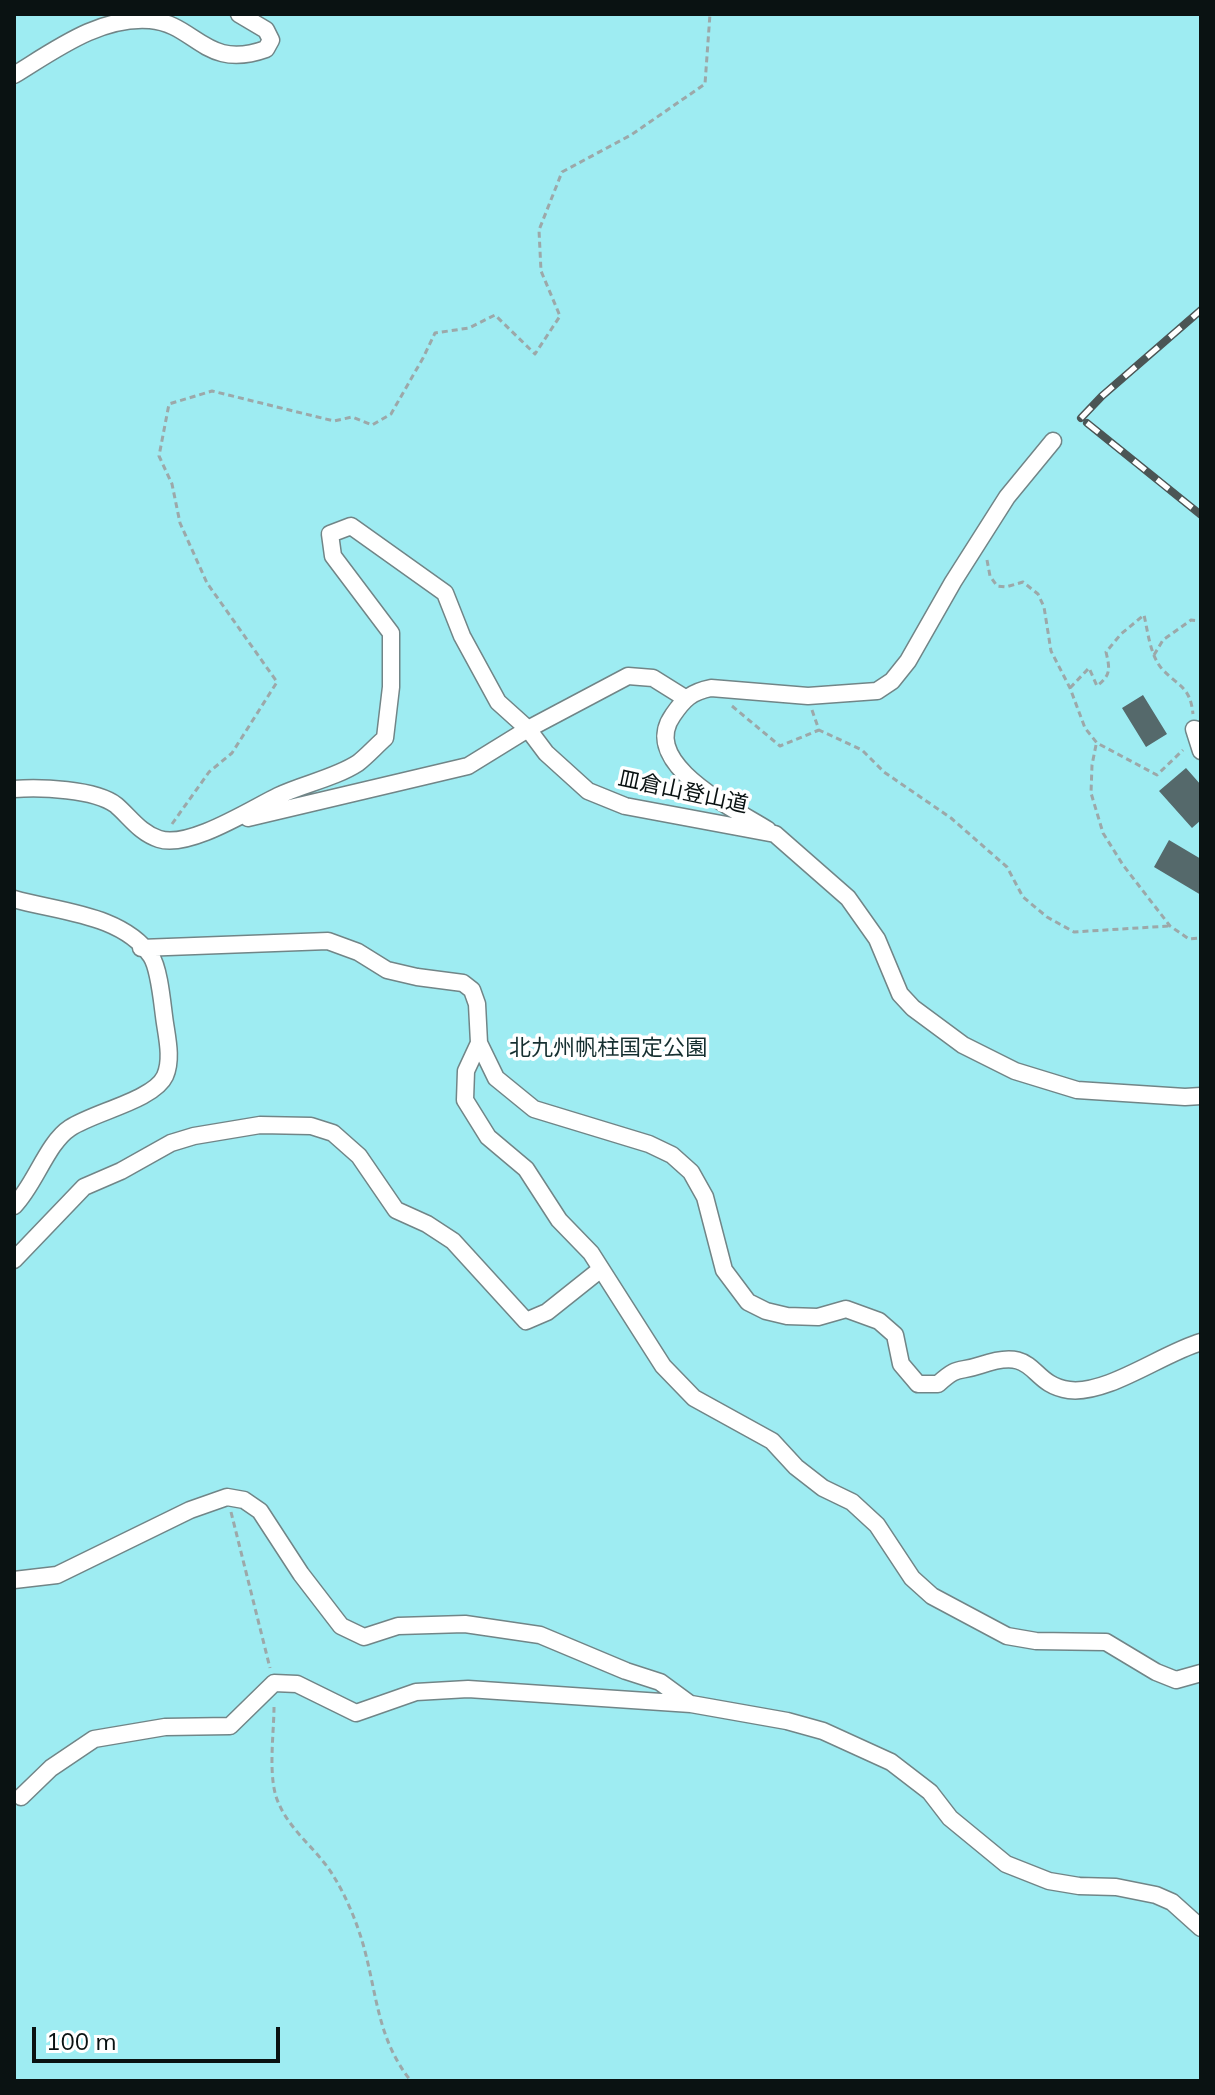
<!DOCTYPE html>
<meta charset="utf-8">
<style>
body{margin:0}
#map{position:relative;width:1215px;height:2095px;overflow:hidden;background:#f0feff;font-family:Mulish,sans-serif}
canvas{display:block}
.frame{position:absolute;inset:0;border:16px solid #0a1212;pointer-events:none}
.scale{position:absolute;left:32px;top:2027px;width:248px;height:36px;box-sizing:border-box;border:4px solid #0a1212;border-top:0;padding-left:10px;font-size:24px;line-height:28px;white-space:nowrap;color:#0a1212;-webkit-text-stroke:6px #fff;paint-order:stroke}
</style>
<div id="map">
<canvas width="1215" height="2095"></canvas>
<div class="frame"></div>
<div class="scale">100 m</div>
</div>
<script>
const ctx = document.querySelector('canvas').getContext('2d');
ctx.lineJoin = 'round';
function paint(path, color) { ctx.fillStyle = color; ctx.fill(path, 'evenodd'); }
function strokePath(path, color, width, dash) { ctx.strokeStyle = color; ctx.lineWidth = width; ctx.lineCap = dash ? 'butt' : 'round'; ctx.setLineDash(dash || []); ctx.stroke(path); }
function drawText(font, color, halo, rows, align = 'center') {
  ctx.font = font + ' Mulish,"Noto Sans JP",sans-serif'; ctx.lineWidth = 7; ctx.setLineDash([]); ctx.textBaseline = 'middle'; ctx.strokeStyle = halo; ctx.fillStyle = color; for (const [text, x, y, turn = 0] of rows) {
    ctx.save(); ctx.translate(x, y); ctx.rotate((+turn || 0) * Math.PI / 180); ctx.textAlign = isNaN(turn) ? turn : align; if (halo) ctx.strokeText(text, 0, 0); ctx.fillText(text, 0, 0); ctx.restore();
  }
}
paint(new Path2D(`
 M14 14H1201V2081H14Z`), '#9eecf2');
paint(new Path2D(`
 M1143 695 1167 734 1146 747 1122 708Z
 M1186 768 1201 785V820L1192 828 1159 791Z
 M1169 840 1201 859V895L1154 867Z`), '#55696b');
const street = new Path2D(`
 M14 75C55 50 100 16 150 20 196 24 205 71 266 49L271 40 266 30 239 14
 M1201 731 1194 729 1201 751
 M14 789C40 787 95 789 116 805 130 817 140 833 159 839 189 849 251 809 278 796 303 784 335 778 358 763 367 756 376 746 385 738L391 687V633L333 556 330 534 351 526 445 593 462 636 498 702 528 729 546 753 588 791 625 806 775 834 848 898 877 939 900 994 913 1008 963 1045 1015 1071 1077 1090 1185 1097 1201 1096
 M248 818 468 766 528 729 628 676 653 678 685 698
 M768 830C735 809 638 764 673 715 684 699 691 692 711 688L808 696 877 691 892 681 908 661 953 582 1007 497 1053 441
 M14 899C59 912 122 914 151 956 159 968 162 1001 164 1016 166 1034 173 1058 165 1076 154 1100 94 1112 70 1128 47 1143 35 1185 14 1206
 M141 948 328 941 358 952 387 970 417 977 463 983 472 990 477 1004 479 1043 466 1071 465 1100 488 1137 526 1169 559 1220 591 1253 663 1366 694 1398 772 1441 796 1467 823 1488 852 1502 877 1525 912 1578 932 1596 1007 1636 1036 1641 1106 1642 1156 1672 1176 1680 1201 1673
 M479 1043 496 1078 534 1109 649 1144 672 1155 691 1172 705 1197 724 1270 748 1302 766 1311 787 1316 818 1317 846 1309 879 1321 895 1335 901 1364 918 1384H938C959 1365 957 1373 981 1365 1039 1345 1027 1384 1069 1390 1107 1395 1163 1353 1201 1342
 M14 1260 84 1187 121 1171 171 1143 194 1136 260 1125 311 1126 333 1133 359 1156 396 1210 427 1224 453 1241 526 1321 547 1312 601 1269
 M14 1580 57 1575 190 1510 227 1497 244 1500 260 1511 301 1574 341 1626 364 1637 398 1626 465 1624 540 1635 626 1671 660 1682 690 1704
 M21 1797 51 1768 94 1739 165 1727 230 1726 274 1683 297 1684 356 1713 416 1692 468 1689 691 1704 787 1721 823 1731 891 1762 930 1792 950 1818 1006 1864 1049 1881 1079 1886 1116 1887 1156 1895 1172 1902 1201 1928`);
strokePath(street, '#718587', 19);
strokePath(new Path2D(`
 M987 560 990 576 997 586 1006 587 1023 582 1038 594 1044 607 1051 651 1070 688 1085 728 1097 743 1157 775 1183 750
 M1154 655 1163 640 1191 620 1201 621
 M1070 688 1089 668 1097 686C1111 675 1110 669 1106 652L1121 634 1144 615C1148 632 1150 655 1162 669 1179 687 1190 686 1193 714
 M732 706 780 746 819 730
 M812 710 819 730 862 750 884 772 951 818 1007 867 1023 897 1047 917 1074 932 1170 926
 M1096 745 1092 765 1091 793 1103 833 1123 865 1170 926 1189 939 1201 938
 M172 824 209 772 232 753 277 682 207 583 180 523 172 484 159 456 169 404 212 391 334 421 352 417 372 425 391 414 423 358 435 333 469 328 495 315 535 354 560 316 541 271 539 230 562 172 631 135 705 84 710 14
 M231 1512 270 1668
 M274 1707C274 1734 267 1780 279 1804 291 1832 319 1851 334 1877 346 1896 357 1923 363 1944 377 1993 377 2039 411 2081`), '#9ca8a9', 3, [6, 4]);
strokePath(street, '#fff', 16);
const rail = new Path2D(`
 M1081 418 1102 396 1201 310
 M1087 423 1201 515`);
strokePath(rail, '#4b5555', 8);
strokePath(rail, '#fff', 5, [15]);
drawText('22px', '#0a1212', '#fff', [
 ["皿倉山登山道",683,792,12]
]);
drawText('22px', '#162f30', '#fff', [
 ["北九州帆柱国定公園",608,1048]
]);
</script>
